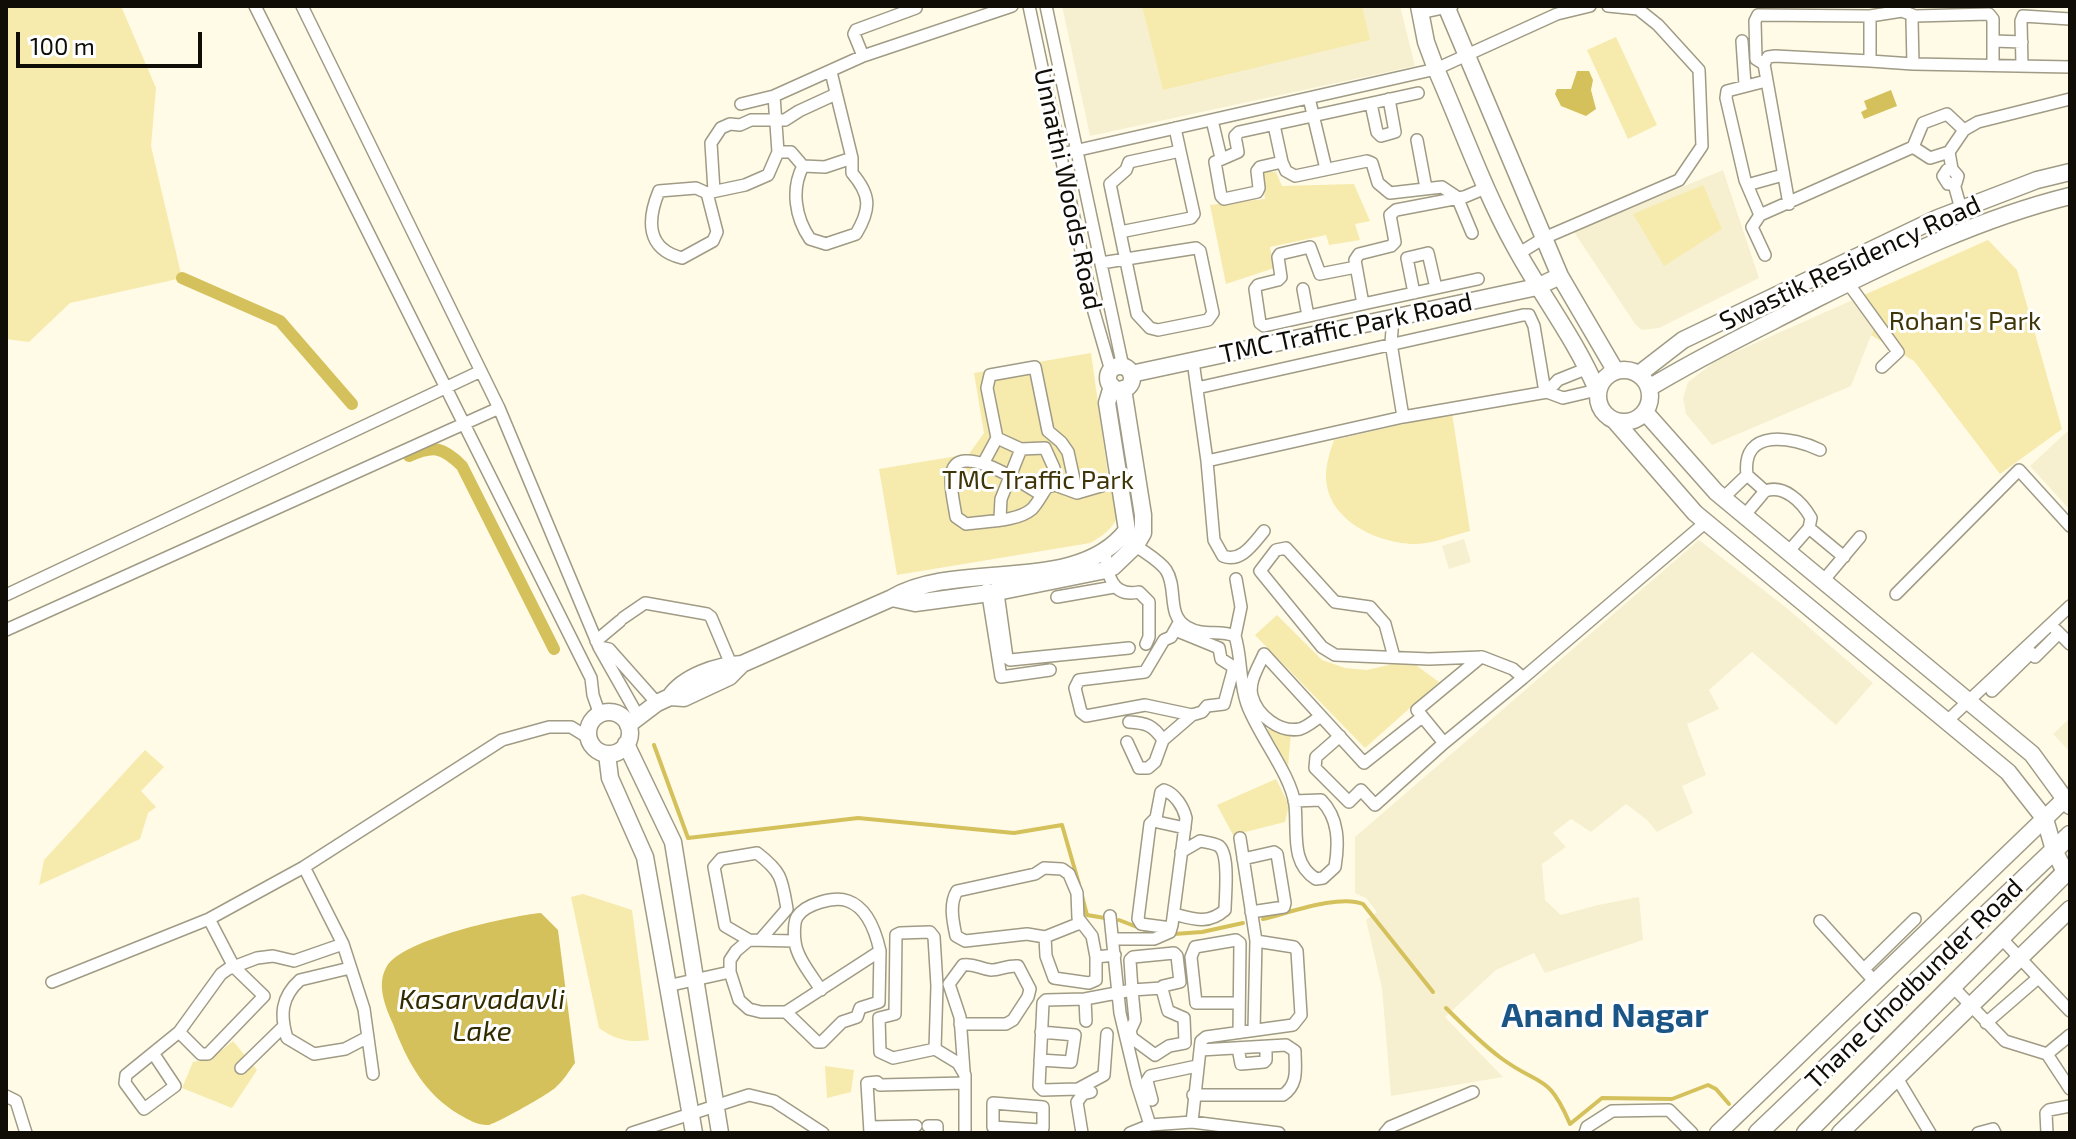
<!DOCTYPE html>
<style>
body{margin:0}
#map{position:relative;width:2076px;height:1139px;overflow:hidden;background:#fffbe7;font-family:"Exo 2",sans-serif}
canvas{display:block}
.frame{position:absolute;inset:0;border:8px solid #0f0d06;pointer-events:none}
.scale{position:absolute;left:16px;top:32px;width:186px;height:36px;box-sizing:border-box;border:4px solid #0f0d06;border-top:0;padding-left:10px;font-size:24px;line-height:28px;white-space:nowrap;color:#0f0d06;-webkit-text-stroke:6px #fff;paint-order:stroke}
</style>
<div id="map">
<canvas width="2076" height="1139"></canvas>
<div class="frame"></div>
<div class="scale">100 m</div>
</div>
<script>
const ctx = document.querySelector('canvas').getContext('2d');
ctx.lineJoin = 'round';
function paint(path, color) { ctx.fillStyle = color; ctx.fill(path, 'evenodd'); }
function strokePath(path, color, width, dash) { ctx.strokeStyle = color; ctx.lineWidth = width; ctx.lineCap = dash ? 'butt' : 'round'; ctx.setLineDash(dash || []); ctx.stroke(path); }
function drawText(font, color, halo, rows, align = 'center') {
  ctx.font = font + ' "Exo 2",sans-serif'; ctx.lineWidth = 6; ctx.setLineDash([]); ctx.textBaseline = 'middle'; ctx.strokeStyle = halo; ctx.fillStyle = color; for (const [text, x, y, turn = 0] of rows) {
    ctx.save(); ctx.translate(x, y); ctx.rotate((+turn || 0) * Math.PI / 180); ctx.textAlign = isNaN(turn) ? turn : align; if (halo) ctx.strokeText(text, 0, 0); ctx.fillText(text, 0, 0); ctx.restore();
  }
}
paint(new Path2D(`
 M1062 6H1400L1415 66 1090 136Z
 M1723 170 1759 278 1659 328 1642 330 1635 324 1574 232Z
 M1855 299 1876 323 1851 386 1712 445 1686 414 1683 398 1688 382 1717 360Z
 M2070 429V510L2030 466Z
 M1464 539 1471 562 1449 569 1442 546Z
 M1699 540 1788 609 1873 683 1836 725 1752 652 1709 690 1719 709 1687 724 1706 775 1682 786 1693 813 1657 832 1647 820 1626 804 1591 832 1571 819 1553 833 1566 847 1542 864 1545 900 1561 915 1598 905 1639 897 1643 940 1545 973 1534 953 1496 970 1445 1017 1503 1077 1391 1096 1382 988 1366 920 1377 912 1366 898 1355 893V837Z
 M2070 718V752L2053 734Z`), '#f7f0d0');
paint(new Path2D(`
 M6 6H121L156 88 151 146 182 278 70 303 29 342 6 339Z
 M1142 6H1362L1370 40 1163 90Z
 M1616 37 1657 125 1628 139 1587 50Z
 M1262 172H1276L1282 186 1354 184 1370 221 1355 224 1360 240 1329 245 1326 235 1270 247 1274 268 1226 284 1210 205 1265 199Z
 M1703 185 1722 229 1664 266 1633 214Z
 M1988 240 2017 270 2062 429 2000 474 1914 361 1871 335 1876 323 1855 299Z
 M1091 353 1108 475 1125 491C1119 518 1116 529 1090 543L897 575 879 469 969 454 984 433 974 373Z
 M1452 413 1470 531C1453 535 1433 544 1416 544 1378 544 1326 520 1326 476 1326 464 1330 451 1334 440Z
 M1277 615 1322 660 1345 668 1367 670 1397 663H1413L1439 682 1365 748 1255 635Z
 M1267 729 1291 733 1288 766Z
 M145 750 164 767 141 791 156 807 148 813 140 839 39 885 44 860Z
 M1276 779 1289 805 1285 822 1233 835 1217 805Z
 M583 894 632 910 649 1040C629 1043 616 1040 599 1028L571 897Z
 M233 1041 257 1070 232 1108 182 1088 193 1062 212 1058Z
 M825 1066 854 1070 851 1092 827 1098Z`), '#f6eaad');
paint(new Path2D(`
 M1577 71H1589L1593 80 1591 90 1596 109 1586 116 1561 106 1555 94 1557 89H1571Z
 M1891 90 1897 106 1864 119 1861 112 1867 109 1864 101Z
 M541 913 558 930 575 1063C569 1071 564 1080 556 1087 551 1093 494 1125 488 1125 477 1125 469 1120 460 1115 424 1094 407 1061 393 1024 385 1006 376 984 387 966 404 939 509 916 541 913Z`), '#d5c15b');
strokePath(new Path2D(`
 M654 745 688 838 858 818 1014 833 1062 825 1079 884
 M1082 896 1087 915 1105 918
 M1263 919C1289 913 1339 894 1363 904L1433 992
 M1119 920 1155 934
 M1174 934 1202 932 1243 923
 M1446 1008C1463 1025 1482 1044 1501 1058 1540 1087 1548 1072 1570 1124L1602 1098 1672 1099 1708 1085 1716 1089 1729 1104`), '#d5c15b', 4);
strokePath(new Path2D(`
 M182 278 280 321 352 404
 M409 456C434 445 443 447 462 466L554 649`), '#d5c15b', 12);
const street = new Path2D(`
 M255 6 591 678 593 695 600 715
 M302 6 499 408 599 647 638 716
 M1029 6 1094 312 1111 371
 M1046 6 1123 367
 M1420 13 1452 6
 M1870 16 1902 11 1915 16
 M1742 41 1745 85
 M1994 41 2022 42
 M863 56 854 34 856 30 916 8
 M1870 61 1913 64 2070 67
 M1764 64 1756 59 1755 21 1758 15 1870 16V61L1775 56 1768 57 1764 64 1789 204
 M1913 64 1912 20 1915 16 1989 14 1993 19V65
 M2022 65 2021 21 2023 16 2070 19
 M1418 93 1239 132 1235 136 1238 152 1215 162 1221 196 1224 199 1257 192 1259 188 1257 171 1260 167 1282 162 1286 171 1295 176 1367 161 1372 163 1378 183 1390 193 1442 187 1457 197 1472 233
 M1309 98 1326 169
 M741 104 774 96 863 56 1012 6
 M1371 104 1377 132 1381 136 1395 132 1389 99
 M1212 120 1221 158
 M1274 125 1282 162
 M1175 128 1180 151
 M1417 140 1426 188
 M1913 147 1923 123 1947 114 1964 130
 M778 152H791L803 166C791 189 795 217 810 239L826 244 856 234C871 209 871 195 852 173V158L831 72
 M1949 152 1952 169 1958 176 1956 183 1948 184 1943 176 1947 170 1952 169
 M1061 154 1436 69 1557 14 1590 6
 M803 166 825 167 852 158
 M1954 184 1961 209
 M1747 185 1783 175
 M714 191 711 143 721 128 730 124 740 125 751 120H785L799 111 836 94
 M707 193 696 188 659 191C647 220 646 249 682 258L713 241 717 232 707 193 745 185 768 175 778 152 774 96
 M1760 215 1745 180 1726 98 1727 91 1766 81
 M1518 254 1544 238 1679 180 1702 146 1699 70 1658 25 1638 9 1608 6
 M1765 255 1752 227 1760 215 1913 147 1930 158 1949 152 1964 130 1978 122 2070 99
 M1101 263C1133 258 1164 253 1196 248L1200 251 1213 313 1208 320 1158 330 1150 328 1137 314 1110 184 1126 170 1129 162 1180 151 1194 214 1191 218 1120 232
 M1356 267 1320 274 1310 247 1280 254 1278 257 1281 277 1278 280 1258 285 1255 289 1260 323 1264 326 1363 304 1355 260 1359 254 1391 246 1395 242 1390 215 1396 210 1464 197 1488 187
 M1848 283 1898 352 1882 367
 M1303 289 1308 316
 M1414 293 1407 258 1428 253 1436 288
 M1363 304 1478 279
 M1393 318 1391 343 1403 417 1547 392 1563 398 1597 390
 M1193 361 1207 461 1214 540 1223 556C1241 563 1253 544 1264 531
 M1197 388 1523 315H1529L1534 326 1545 392
 M1547 392 1558 380 1588 368
 M1207 461 1403 417
 M984 462 997 438
 M1747 475 1765 491C1784 484 1802 502 1811 518L1809 528 1844 557
 M1077 493 1055 485 1054 468 1045 448 1021 449 997 438 987 388 990 375 1035 367 1048 431 1061 442 1068 452 1077 493 1118 481
 M1042 495C1028 487 960 440 952 472 949 484 954 503 956 517L966 524C985 521 1017 522 1032 509 1038 503 1042 494 1047 487L1055 485
 M1723 498 1747 475C1741 427 1793 437 1820 450
 M1744 516 1765 491
 M1000 518 1001 499 1021 449
 M1121 538C1132 543 1159 560 1166 570 1178 588 1166 615 1187 627 1204 637 1220 629 1235 636 1242 658 1239 682 1247 704 1258 735 1291 774 1295 805 1298 832 1290 863 1316 879L1323 878 1335 867C1339 843 1339 818 1321 800L1294 801
 M1105 552C1107 573 1111 598 1139 592L1149 602V637L1146 644
 M1788 552 1809 528
 M1823 581 1860 537
 M997 586 1007 658 1010 660 1129 648
 M987 589 1001 677 1050 670
 M1896 594 2019 470 2070 526
 M6 595 481 371
 M1057 597 1114 587
 M623 618 645 603 707 614 711 617 733 669
 M6 630 499 408
 M1175 630 1219 648 1221 659 1232 666 1233 671 1224 704 1207 706 1202 712 1192 715 1145 705 1086 716 1081 712 1075 688 1079 680 1145 672 1164 640 1171 637 1180 621
 M2056 630 2070 644
 M1235 636 1241 607 1236 579
 M596 641 620 621
 M599 647 609 649 657 703
 M2028 650 2035 657 2059 633
 M1394 657 1385 624 1370 607 1335 602 1286 548 1276 550 1260 571 1322 647 1335 655 1429 659 1482 657 1513 669 1523 678 1706 522
 M1481 657 1417 710 1444 743 1523 678
 M1992 691 2031 653
 M1321 716C1315 720 1307 727 1300 729 1279 733 1257 715 1252 696 1248 682 1259 666 1264 654L1364 763 1422 717
 M1129 722C1146 723 1153 725 1163 740
 M1946 722 2070 606
 M1340 736 1316 757 1315 768 1349 802 1361 790 1375 805 1444 743
 M1127 742 1139 768H1148L1155 762 1163 740 1192 715
 M1153 821 1185 828
 M1240 838 1256 941
 M1243 859 1274 852 1277 854 1285 903 1284 907 1251 912
 M304 867 343 944 364 1009 373 1074
 M1174 914C1193 919 1208 925 1225 910 1225 896 1230 855 1219 846 1214 843 1206 842 1200 841L1181 852
 M1110 916 1120 1013 1137 1084 1150 1125 1130 1133
 M1820 921 1876 983
 M1045 937 1080 923
 M2001 938 2070 1011
 M761 939 787 909C782 879 782 872 757 853L721 859 714 867 725 926 749 940 795 941
 M1113 939H1154L1170 932 1172 925 1186 818C1183 806 1175 794 1164 790L1161 792 1156 818 1150 824 1138 919 1141 924 1171 928
 M749 940 736 951 730 960V972L739 1000 749 1009 761 1012H786L880 951C876 933 868 908 848 901 834 896 805 904 797 917 794 922 794 935 795 941 796 957 813 977 821 990
 M1096 957V980L1089 983 1054 978 1046 956 1045 937 1027 934 965 941 956 936C953 922 949 904 957 891L1035 874 1044 868 1062 869 1069 874 1077 893 1078 918 1092 936 1096 957 1115 955
 M350 968 300 980C281 997 280 1015 287 1038L314 1054 345 1049 368 1037
 M1864 969 1915 919
 M52 982 209 919 304 867 502 740 549 727H571L589 738
 M667 986 730 972
 M1953 987 2005 1041 2047 1054 2070 1035
 M1085 999 1086 1021
 M1238 1003H1196L1191 957 1195 947 1236 940 1240 943 1239 1032
 M786 1012 817 1042H822L842 1022 857 1017 860 1008 879 1002 880 951
 M1986 1023 2038 978
 M960 1024H1006L1013 1020 1028 997 1030 989 1018 966C1008 965 1000 970 991 970 980 969 974 963 963 965L949 984 960 1017 964 1071
 M179 1032 201 1054H208L264 996 234 967 209 919
 M1107 1034 1104 1075 1078 1089 1043 1090 1039 1086 1043 1003 1046 1000 1085 999 1132 990 1130 960 1133 957 1174 953 1177 956 1180 982 1163 986 1162 989 1168 1011 1184 1018 1185 1043 1169 1046 1155 1055 1132 1038 1130 1031 1135 1020 1132 990 1162 988
 M1238 1048 1241 1064 1264 1062 1266 1060V1047
 M935 1049 937 986 934 937 930 932 900 933 896 935 895 1014 879 1018 880 1052 893 1058 935 1049 958 1063 965 1075V1133
 M153 1053 175 1086 144 1109 125 1083 126 1075 179 1032 221 974 228 969 257 958 273 956 294 961 343 944
 M2047 1054 2070 1089
 M1040 1060 1071 1062 1075 1035 1041 1032
 M241 1068 284 1026
 M1897 1078 1930 1133
 M1193 1095H1283C1299 1084 1295 1068 1295 1051L1286 1045 1200 1050
 M6 1096 16 1101 26 1133
 M1152 1100 1147 1081 1150 1076 1197 1066
 M993 1103 1043 1107V1128L1040 1130 993 1127Z
 M1192 1122 1201 1041 1206 1037 1293 1025 1301 1015 1297 951 1294 947 1256 941 1254 1030
 M1150 1125 1192 1122 1279 1133
 M928 1126H937V1133
 M870 1127 916 1126
 M632 1133 749 1095 774 1101 823 1133
 M870 1133 867 1083 877 1082 880 1085 965 1083
 M1082 1133 1077 1102 1083 1094 1091 1092
 M1385 1133 1390 1127 1473 1092
 M1585 1133 1587 1127 1612 1111 1669 1110 1692 1133
 M1978 1133 1993 1129 1995 1133
 M2047 1133 2046 1113 2049 1110 2070 1106`);
const secondary = new Path2D(`
 M1419 6 1426 42 1436 69C1462 128 1484 191 1515 247 1541 295 1576 340 1597 390
 M1446 6 1560 276 1615 370
 M1108 378a12 12 0 1 1 24 0a12 12 0 1 1-24 0Z
 M1598 396a26 26 0 1 1 52 0a26 26 0 1 1-52 0Z
 M1131 374 1537 287 1560 276
 M1639 374 1683 340 1938 218 2037 180 2070 172
 M1649 388C1703 355 1760 328 1816 299 1898 258 1981 218 2070 196
 M1645 412 1716 492 2032 754 2070 806
 M1615 421 1695 513 2008 772 2045 819 2054 850 2065 872
 M892 598 915 603 997 592 1106 570 1113 567 1136 545 1143 533V515L1123 389
 M670 697C683 677 718 665 742 664
 M588 733a21 21 0 1 1 42 0a21 21 0 1 1-42 0Z
 M628 725 657 703 670 697 684 698 729 677 742 664 892 598C958 559 1077 596 1127 530L1107 403 1112 386
 M626 744 673 842 720 1133
 M607 754 610 778 645 857 694 1133
 M1718 1133 2066 798
 M1840 1133 2070 909`);
const primary = new Path2D(`
 M1758 1133 2070 835
 M1806 1133 2070 868`);
strokePath(street, '#a09b85', 14);
strokePath(secondary, '#a09b85', 19);
strokePath(primary, '#a09b85', 21);
strokePath(street, '#fff', 11);
strokePath(secondary, '#fff', 16);
strokePath(primary, '#fff', 18);
drawText('26px', '#0f0d06', '#fff', [
 ["Unnathi Woods Road",1068,189,78],
 ["Swastik Residency Road",1850,263,-25],
 ["TMC Traffic Park Road",1346,328,-12],
 ["Thane Ghodbunder Road",1914,984,-44]
]);
drawText('26px', '#3e3508', '#fff', [
 ["Rohan's Park",1965,321],
 ["TMC Traffic Park",1038,480]
]);
drawText('italic 28px', '#332b00', '#fff', [
 ["Kasarvadavli",482,1000],
 ["Lake",482,1032]
]);
drawText('bold 34px', '#1b5586', '#fff', [
 ["Anand Nagar",1605,1016]
]);
</script>
